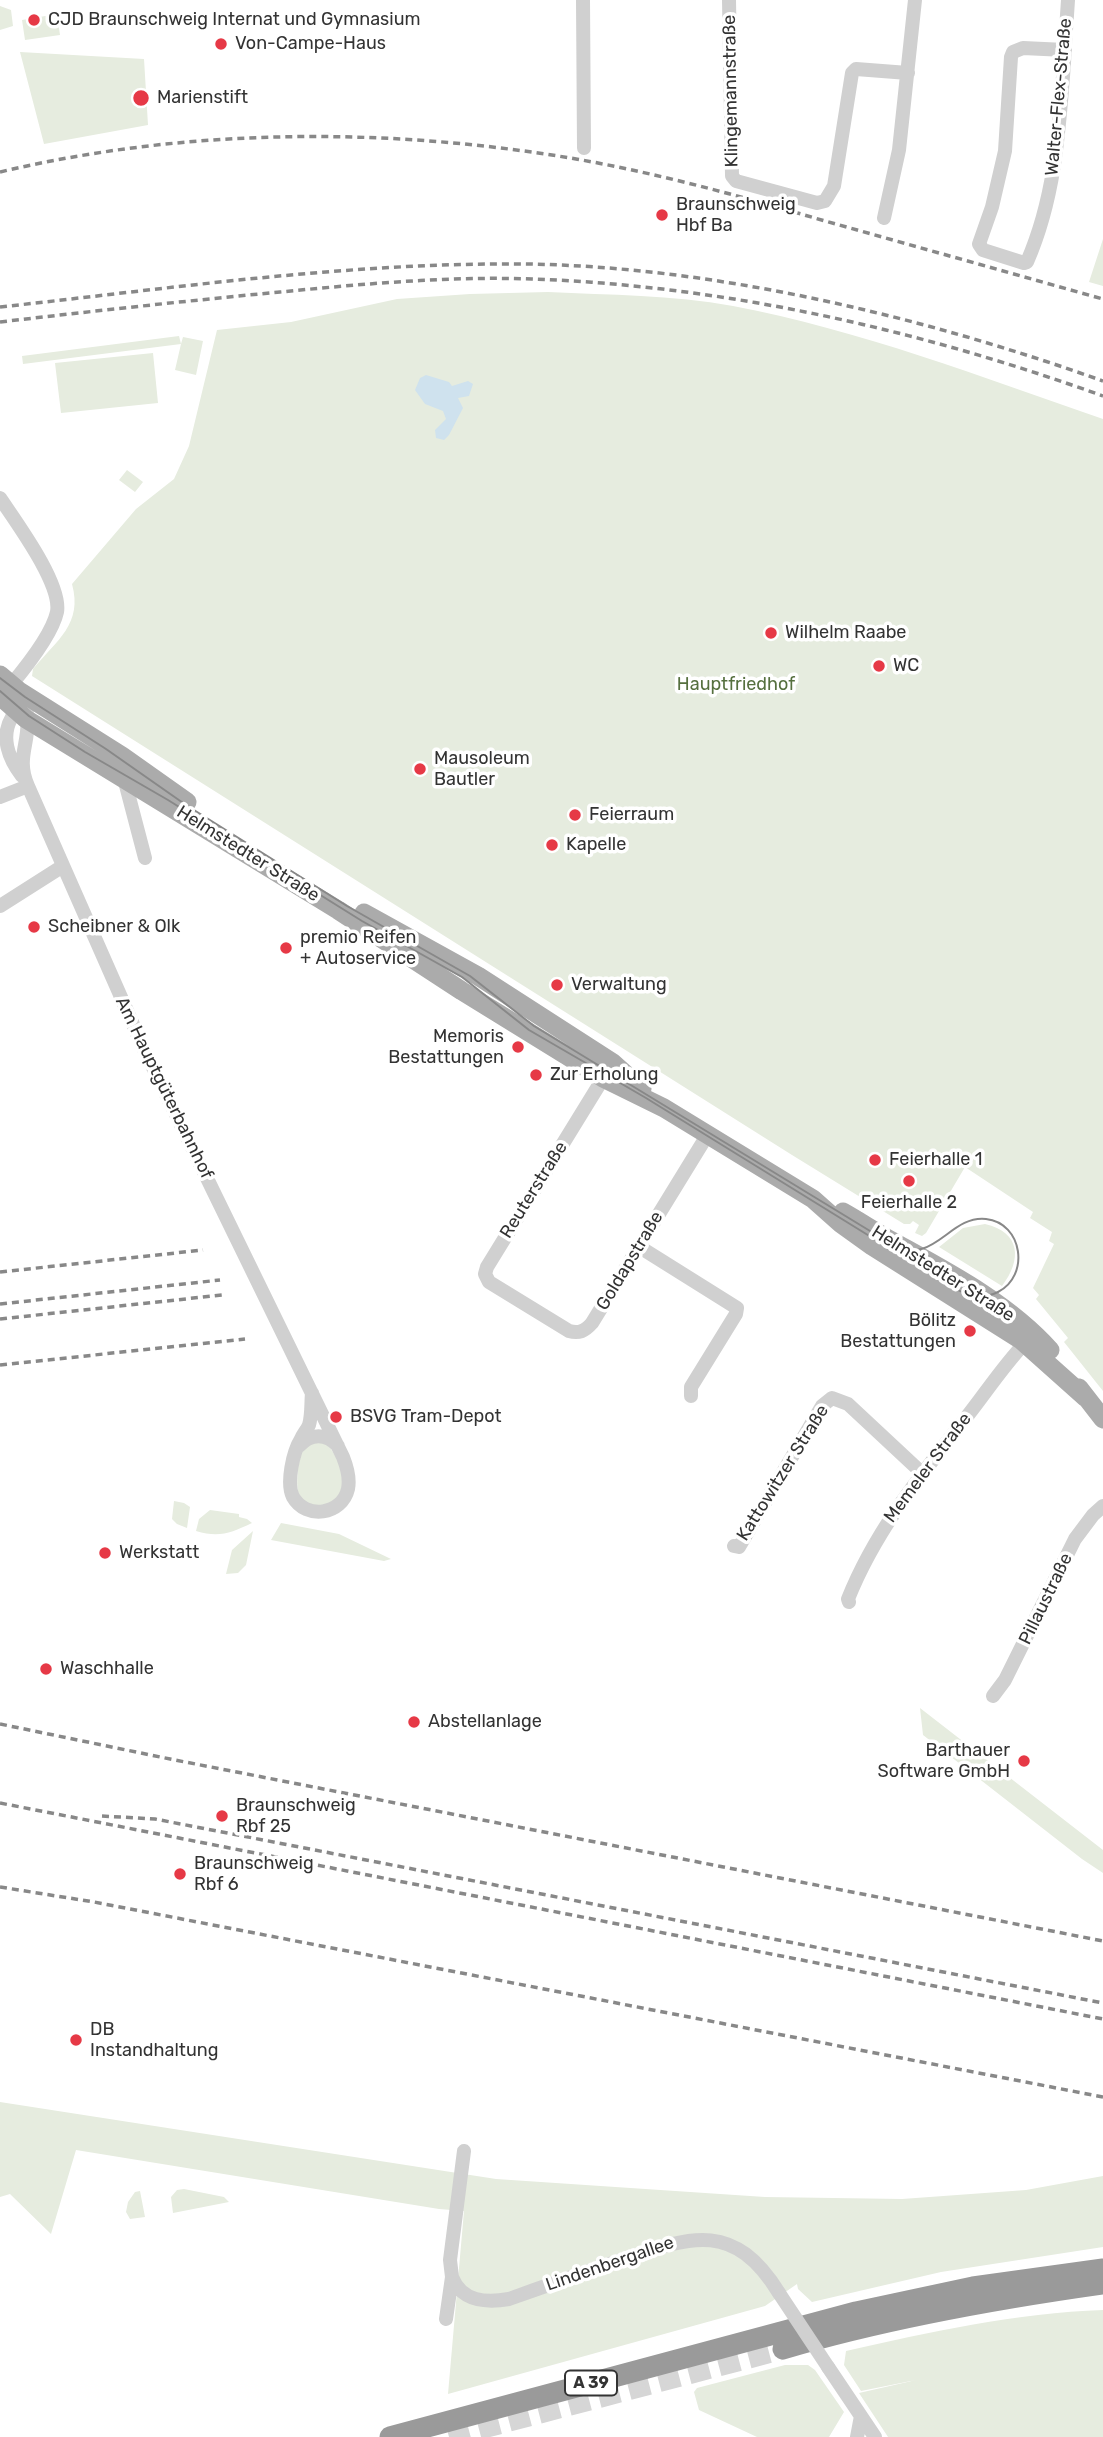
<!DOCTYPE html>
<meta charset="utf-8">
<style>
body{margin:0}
canvas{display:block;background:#fff}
</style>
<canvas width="1103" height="2437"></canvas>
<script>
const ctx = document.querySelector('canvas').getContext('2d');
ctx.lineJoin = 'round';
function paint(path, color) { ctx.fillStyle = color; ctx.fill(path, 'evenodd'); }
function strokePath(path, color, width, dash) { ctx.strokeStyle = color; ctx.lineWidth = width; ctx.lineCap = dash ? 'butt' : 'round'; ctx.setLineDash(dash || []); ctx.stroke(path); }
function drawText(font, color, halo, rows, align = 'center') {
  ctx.font = font + ' Rubik,sans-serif'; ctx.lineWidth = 7; ctx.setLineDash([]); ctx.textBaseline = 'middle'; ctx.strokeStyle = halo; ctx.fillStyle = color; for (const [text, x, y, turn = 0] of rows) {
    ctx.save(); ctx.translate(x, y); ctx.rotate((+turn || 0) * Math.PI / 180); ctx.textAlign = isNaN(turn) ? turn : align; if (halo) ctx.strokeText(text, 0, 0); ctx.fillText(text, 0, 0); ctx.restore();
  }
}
paint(new Path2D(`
 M0 6 11 10 13 26 0 30Z
 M57 14 60 35 25 40 22 20Z
 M20 52 144 59 148 125 44 144Z
 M1103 239V286L1089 282Z
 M548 292C610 295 672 295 733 306 860 330 981 377 1103 419V1391L1064 1342 1068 1338 1036 1299 1039 1295 1033 1288 1054 1244 1049 1241 1052 1232 1030 1218 1033 1212 965 1167 926 1233 922 1236 915 1233 919 1225 913 1221 910 1224H904L792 1155 32 676 33 669C57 640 83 624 72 584L136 509 174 479 189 446 217 330 291 322 397 299 470 294Z
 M179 336 181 344 183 337 203 341 196 375 175 370 181 344 23 364 22 356Z
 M153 353 158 403 61 413 55 363Z
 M127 470 143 482 135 492 119 480Z
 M985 1224C1021 1232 1022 1260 1002 1286L939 1247 963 1228Z
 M325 1442C338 1455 353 1487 334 1502 330 1504 322 1505 318 1507 311 1504 302 1502 299 1494 295 1486 298 1449 307 1444 311 1442 320 1443 325 1442Z
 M174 1501 184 1503 190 1507 187 1528 177 1524 172 1519Z
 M210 1510 239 1514V1517L247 1519 252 1523C231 1533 219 1538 196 1531L199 1519Z
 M281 1523 339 1534 391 1559 384 1561 271 1540Z
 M253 1531 246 1565 238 1573 226 1574 232 1550Z
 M920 1708 1103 1850V1873L1082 1859 923 1735Z
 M0 2102 496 2179 765 2197 902 2199 1026 2190 1103 2176V2247L941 2272 812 2302 798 2289 797 2284 765 2306 448 2394 464 2211 439 2209 76 2150 51 2234 10 2194 0 2197Z
 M184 2189 224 2197 229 2202 173 2213 171 2197 177 2190Z
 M140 2191 145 2217 130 2219 126 2212 128 2202 135 2192Z
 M1103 2310V2437H888L859 2393 916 2380 861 2391 844 2365 846 2351C929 2332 1017 2313 1103 2310Z
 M785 2365H808L815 2370 844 2412 829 2437H757L699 2410 694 2392 697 2388Z`), '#e6ecdf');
paint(new Path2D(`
 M426 375 449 382 452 386 468 381 473 384 469 396 458 398 463 408 449 435 444 440 436 438 435 430 446 419 443 411 425 404 415 390 420 378Z`), '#cfe2ee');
strokePath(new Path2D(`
 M449 2437 783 2349`), '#d6d6d6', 21, [21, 10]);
strokePath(new Path2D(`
 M583 0 584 148
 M729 0 732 176 736 181 817 203 825 201 834 186 852 73 856 69 908 73
 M1065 50 1023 48 1013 52 1011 57 1005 151 992 207 979 244 983 250 1024 263 1027 262C1055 198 1059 131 1064 63L1065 45 1068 0
 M884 218 899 150 915 0
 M0 498C16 522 62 584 57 612 52 635 26 667 11 685L5 687
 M27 714C31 742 15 757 28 786L143 1047 343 1457C347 1467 350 1479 348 1489 342 1515 306 1520 293 1497 286 1483 293 1452 301 1439 303 1434 307 1430 309 1425 312 1415 311 1403 312 1393
 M22 776C9 759 0 737 12 717L27 710
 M124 778 145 858
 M0 797 28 786
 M0 906 63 866
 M607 1072 487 1267 485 1274 489 1282 569 1331C579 1334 585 1331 592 1323L708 1134
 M638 1246 737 1308 736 1314 691 1387V1396
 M299 1446C311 1433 326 1433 338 1446
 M734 1546 739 1547 816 1416 822 1406 832 1398 848 1404 922 1473
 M849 1602 848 1599C875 1531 920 1476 965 1419 985 1394 1003 1366 1025 1343
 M993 1696 1005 1680 1075 1539 1093 1515 1103 1506
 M452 2277C462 2302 486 2303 509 2299 545 2286 580 2274 616 2262 687 2238 732 2217 779 2293
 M446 2319 452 2277 450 2260 464 2151
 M828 2367 875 2437
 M857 2437 861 2416`), '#d0d0d0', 14);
strokePath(new Path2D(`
 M0 675 19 691 122 756 187 802
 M0 696 26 719 338 910 462 991 603 1078 664 1108 813 1199 840 1223 872 1246 1021 1340 1086 1398
 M364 913 478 976 613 1063 642 1089
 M843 1212C859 1221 874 1231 890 1240 946 1271 1007 1302 1050 1350
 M1079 1388 1103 1419`), '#ababab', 19);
strokePath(new Path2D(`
 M783 2349C888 2318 996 2299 1103 2284
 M390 2437 856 2312 973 2287 1103 2269`), '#9a9a9a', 21);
strokePath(new Path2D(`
 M0 678 25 697 106 749 186 805 347 906 470 976 534 1026 893 1245C935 1266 949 1215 986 1219 1023 1223 1030 1276 998 1292 982 1300 966 1295 952 1287L646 1098 529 1030 462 977 362 921 168 800 85 752 29 716 0 691`), '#888', 2);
strokePath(new Path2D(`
 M0 172C177 130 365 127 545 154 640 168 733 194 825 221 918 247 1010 273 1103 299
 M0 307C174 288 351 262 527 264 717 267 924 317 1103 381
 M0 322C93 311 186 301 280 292 363 284 448 276 532 279 727 286 920 330 1103 396
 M0 1272 203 1250
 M0 1304 220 1280
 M0 1319 222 1295
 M0 1365 245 1339
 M0 1724 175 1760 1103 1941
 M0 1803 1103 2019
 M102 1816 155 1819 1103 2003
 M0 1887 94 1902 1103 2097`), '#888', 3.5, [7, 5]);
strokePath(new Path2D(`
 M779 2293 828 2367`), '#d0d0d0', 14);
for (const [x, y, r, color] of [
 [34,20,7,"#e63946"],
 [221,44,7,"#e63946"],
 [141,98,9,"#e63946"],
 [662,215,7,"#e63946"],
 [771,633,7,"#e63946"],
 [879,666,7,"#e63946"],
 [420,769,7,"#e63946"],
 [575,815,7,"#e63946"],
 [552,845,7,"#e63946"],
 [34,927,7,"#e63946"],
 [286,948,7,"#e63946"],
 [557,985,7,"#e63946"],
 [518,1047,7,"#e63946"],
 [536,1075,7,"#e63946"],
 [875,1160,7,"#e63946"],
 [909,1181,7,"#e63946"],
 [970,1331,7,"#e63946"],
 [336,1417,7,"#e63946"],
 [105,1553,7,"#e63946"],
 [46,1669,7,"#e63946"],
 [414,1722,7,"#e63946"],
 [1024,1761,7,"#e63946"],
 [222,1816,7,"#e63946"],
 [180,1874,7,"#e63946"],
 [76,2040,7,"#e63946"]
]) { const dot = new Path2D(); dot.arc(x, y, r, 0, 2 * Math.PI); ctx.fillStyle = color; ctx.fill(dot); strokePath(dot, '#fff', 2.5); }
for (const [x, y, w] of [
 [591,2383,52]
]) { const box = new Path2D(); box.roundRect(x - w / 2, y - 12.5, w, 25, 5); ctx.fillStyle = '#fff'; ctx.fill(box); strokePath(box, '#333', 2); }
drawText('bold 16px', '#333', null, [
 ["A 39",591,2383]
]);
drawText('18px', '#333', '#fff', [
 ["CJD Braunschweig Internat und Gymnasium",48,20],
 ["Von-Campe-Haus",235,44],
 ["Marienstift",157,98],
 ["Braunschweig",676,205],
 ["Hbf Ba",676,226],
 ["Wilhelm Raabe",785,633],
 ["WC",893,666],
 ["Mausoleum",434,759],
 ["Bautler",434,780],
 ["Feierraum",589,815],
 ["Kapelle",566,845],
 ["Scheibner & Olk",48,927],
 ["premio Reifen",300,938],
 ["+ Autoservice",300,959],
 ["Verwaltung",571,985],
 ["Memoris",504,1037,"right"],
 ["Bestattungen",504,1058,"right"],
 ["Zur Erholung",550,1075],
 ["Feierhalle 1",889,1160],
 ["Feierhalle 2",909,1203,"center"],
 ["Bölitz",956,1321,"right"],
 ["Bestattungen",956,1342,"right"],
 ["BSVG Tram-Depot",350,1417],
 ["Werkstatt",119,1553],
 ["Waschhalle",60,1669],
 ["Abstellanlage",428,1722],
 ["Barthauer",1010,1751,"right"],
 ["Software GmbH",1010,1772,"right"],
 ["Braunschweig",236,1806],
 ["Rbf 25",236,1827],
 ["Braunschweig",194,1864],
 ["Rbf 6",194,1885],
 ["DB",90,2030],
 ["Instandhaltung",90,2051]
], 'left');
drawText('18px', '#333', '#fff', [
 ["Klingemannstraße",731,91,-91],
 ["Walter-Flex-Straße",1059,97,-85],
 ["Helmstedter Straße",248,854,32],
 ["Am Hauptgüterbahnhof",164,1088,64],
 ["Reuterstraße",534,1190,-58],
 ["Goldapstraße",630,1261,-59],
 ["Helmstedter Straße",943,1274,32],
 ["Memeler Straße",928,1468,-53],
 ["Kattowitzer Straße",783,1473,-58],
 ["Pillaustraße",1046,1599,-64],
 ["Lindenbergallee",610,2264,-19]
]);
drawText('18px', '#56703f', '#fff', [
 ["Hauptfriedhof",736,685]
]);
</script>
